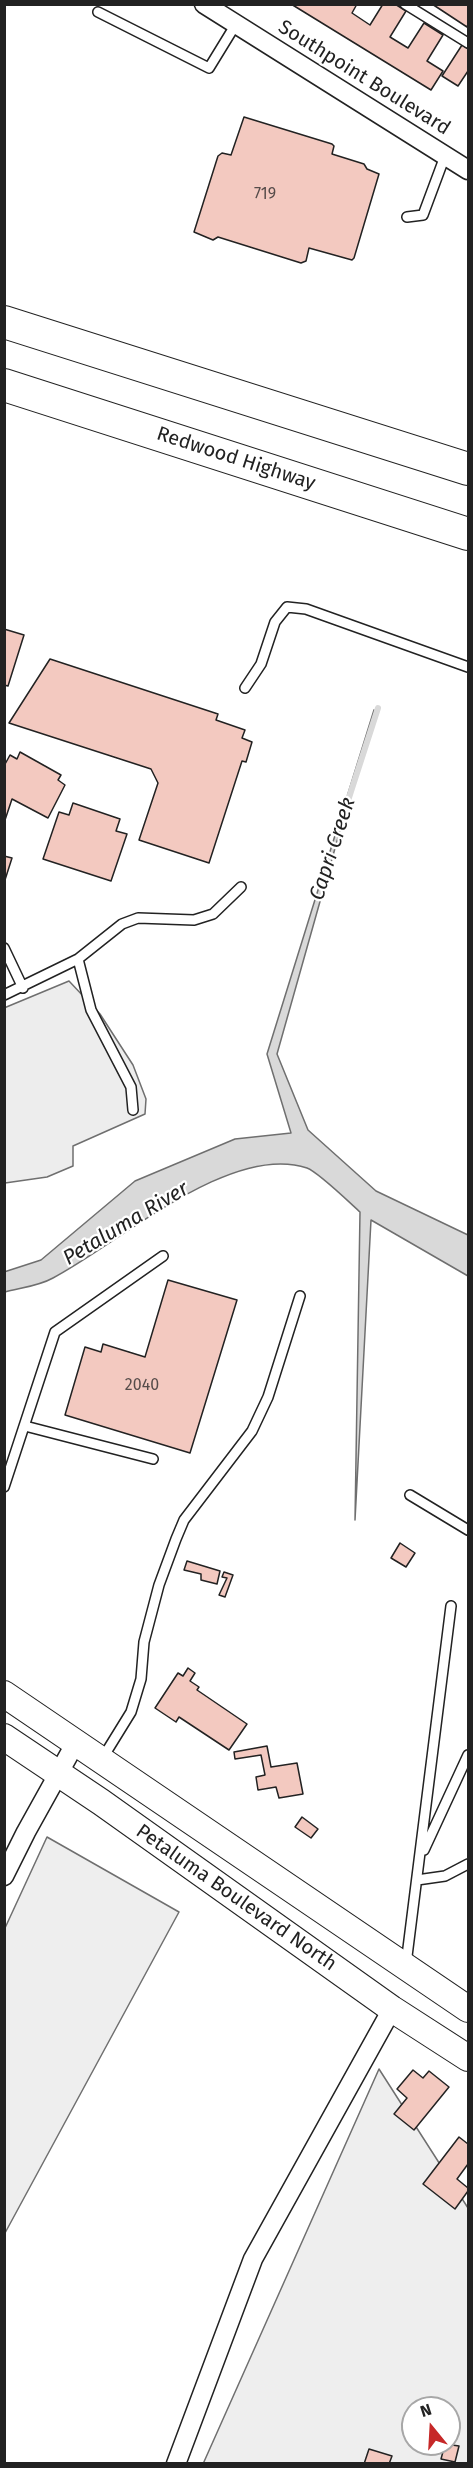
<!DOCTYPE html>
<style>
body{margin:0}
#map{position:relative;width:473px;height:2468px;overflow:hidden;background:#fff;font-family:"Fira Sans",sans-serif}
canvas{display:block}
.frame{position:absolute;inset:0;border:6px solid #222;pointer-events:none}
.north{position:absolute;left:401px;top:2396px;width:60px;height:60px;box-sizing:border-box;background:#fff;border:2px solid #a7a7a7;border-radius:50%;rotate:342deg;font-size:16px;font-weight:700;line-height:24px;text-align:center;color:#222}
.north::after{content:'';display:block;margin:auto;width:21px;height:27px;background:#c62828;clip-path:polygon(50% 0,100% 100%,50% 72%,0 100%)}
</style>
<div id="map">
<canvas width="473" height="2468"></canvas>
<div class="frame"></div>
<div class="north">N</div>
</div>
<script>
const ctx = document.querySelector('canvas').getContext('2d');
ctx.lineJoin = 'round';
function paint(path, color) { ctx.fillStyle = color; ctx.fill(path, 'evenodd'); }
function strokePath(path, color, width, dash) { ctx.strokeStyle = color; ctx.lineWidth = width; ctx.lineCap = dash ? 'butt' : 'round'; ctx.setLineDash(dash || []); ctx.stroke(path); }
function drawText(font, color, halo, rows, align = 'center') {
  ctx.font = font + ' "Fira Sans",sans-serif'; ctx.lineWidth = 4.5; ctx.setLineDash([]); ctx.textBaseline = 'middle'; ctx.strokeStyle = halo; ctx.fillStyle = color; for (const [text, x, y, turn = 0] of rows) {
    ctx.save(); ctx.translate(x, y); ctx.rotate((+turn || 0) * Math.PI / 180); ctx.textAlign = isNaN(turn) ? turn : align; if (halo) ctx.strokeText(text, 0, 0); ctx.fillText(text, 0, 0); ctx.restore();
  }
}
const green = new Path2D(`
 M47 1837 179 1912 5 2233V1928Z
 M379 2069 468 2208V2463L203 2464ZM413 2408H449V2444H413Z`);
paint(green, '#eee');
strokePath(green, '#6f6f6f', 1.5);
const parking = new Path2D(`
 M69 981 100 1014 133 1065 146 1099 145 1114 73 1146V1166L47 1177 5 1183 4 1008Z`);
paint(parking, '#ededed');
strokePath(parking, '#6f6f6f', 1.5);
const water = new Path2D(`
 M374 710 277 1054 308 1130 376 1191 468 1235V1276L371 1220 355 1520 360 1212C349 1202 318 1172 307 1168 230 1142 117 1245 53 1278 39 1286 20 1288 5 1292L4 1272 41 1260 135 1181 235 1139 291 1133 267 1054Z`);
paint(water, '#d9d9d9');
strokePath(water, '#6f6f6f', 1.5);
strokePath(new Path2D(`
 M344 813 378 708`), '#d9d9d9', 6);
const building = new Path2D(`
 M291 4H357L352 13 370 25 383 4H395L406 11 390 37 408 48 424 23 443 35 427 61 443 71 431 90Z
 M432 4H468V24L467 27Z
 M462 45 468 49V71L458 86 442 76Z
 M244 117 332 144 334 146 332 154 364 164 367 169 379 174 354 258 352 260 309 248 306 261 301 263 218 237 213 240 194 232 218 156 222 153 231 155Z
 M4 629 24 635 8 686 4 685Z
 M50 659 218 714 216 720 245 730 242 738 252 742 246 762 242 761 209 863 139 840 158 783 151 769 9 723Z
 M20 752 61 775 58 780 65 785 48 818 12 799 4 823V766L10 755 17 759Z
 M73 803 120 819 116 831 127 834 111 881 43 859 59 812 69 815Z
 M4 856 12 858 4 883Z
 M168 1280 237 1300 190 1453 65 1415 85 1347 101 1352 103 1344 145 1357Z
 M400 1543 415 1553 406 1567 391 1558Z
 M187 1561 220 1571 217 1584 201 1580V1574L184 1570Z
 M224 1572 233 1575 225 1597 219 1595 227 1578 222 1577Z
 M188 1668 195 1673 190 1681 199 1687 197 1690 247 1724 229 1750 179 1717 176 1722 155 1708 178 1673 183 1676Z
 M267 1746 271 1767 297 1763 303 1794 279 1798 276 1787 258 1790 256 1777 265 1775 261 1755 235 1759 234 1752Z
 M302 1817 318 1829 311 1838 295 1827Z
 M413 2070 423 2078 429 2071 449 2087 414 2130 394 2114 407 2098 397 2089Z
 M459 2137 468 2144V2164L457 2179 468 2188V2191L455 2209 423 2184Z
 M445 2444 459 2446 455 2462 441 2459Z
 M369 2449 392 2456 389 2464H364Z`);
paint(building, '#f3c9c0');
strokePath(building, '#222', 1.5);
const service = new Path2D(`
 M405 4 468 43
 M98 12 209 68 236 24
 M407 217 423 215 445 156
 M245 688 261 664 275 622 287 607 306 609 468 667
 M4 948 23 988
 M78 959 91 1010 131 1087 133 1110
 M4 995 78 959 122 924 138 918 194 920 213 914 241 887
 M25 1426 153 1459
 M4 1487 55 1332 163 1256
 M410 1495 468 1530
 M102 1759 131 1712 141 1679 144 1642 159 1585 176 1539 184 1520 252 1431 268 1397 300 1296
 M424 1850 468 1755
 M417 1880 445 1876 468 1864
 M406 1964 451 1606`);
const minor = new Path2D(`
 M204 4 468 170
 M4 1876 26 1832 76 1742
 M176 2464 253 2259 392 2009`);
const secondary = new Path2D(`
 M4 1694 468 2009
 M4 1737 101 1802 392 2009 468 2058`);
const motorway = new Path2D(`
 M4 322 468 469
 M4 385 468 534`);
strokePath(service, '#222', 12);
strokePath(minor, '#222', 21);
strokePath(secondary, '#222', 28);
strokePath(motorway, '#222', 34);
strokePath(service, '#fff', 9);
strokePath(minor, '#fff', 18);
strokePath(secondary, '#fff', 26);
strokePath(motorway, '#fff', 32);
drawText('16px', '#564c4a', null, [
 ["719",265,195],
 ["2040",142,1386]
]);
drawText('20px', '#222', '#fff', [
 ["Southpoint Boulevard",364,78,32],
 ["Redwood Highway",236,459,18],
 ["Petaluma Boulevard North",236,1898,35]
]);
drawText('italic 21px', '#222', '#fff', [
 ["Capri Creek",333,849,-72],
 ["Petaluma River",126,1224,-31]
]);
</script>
